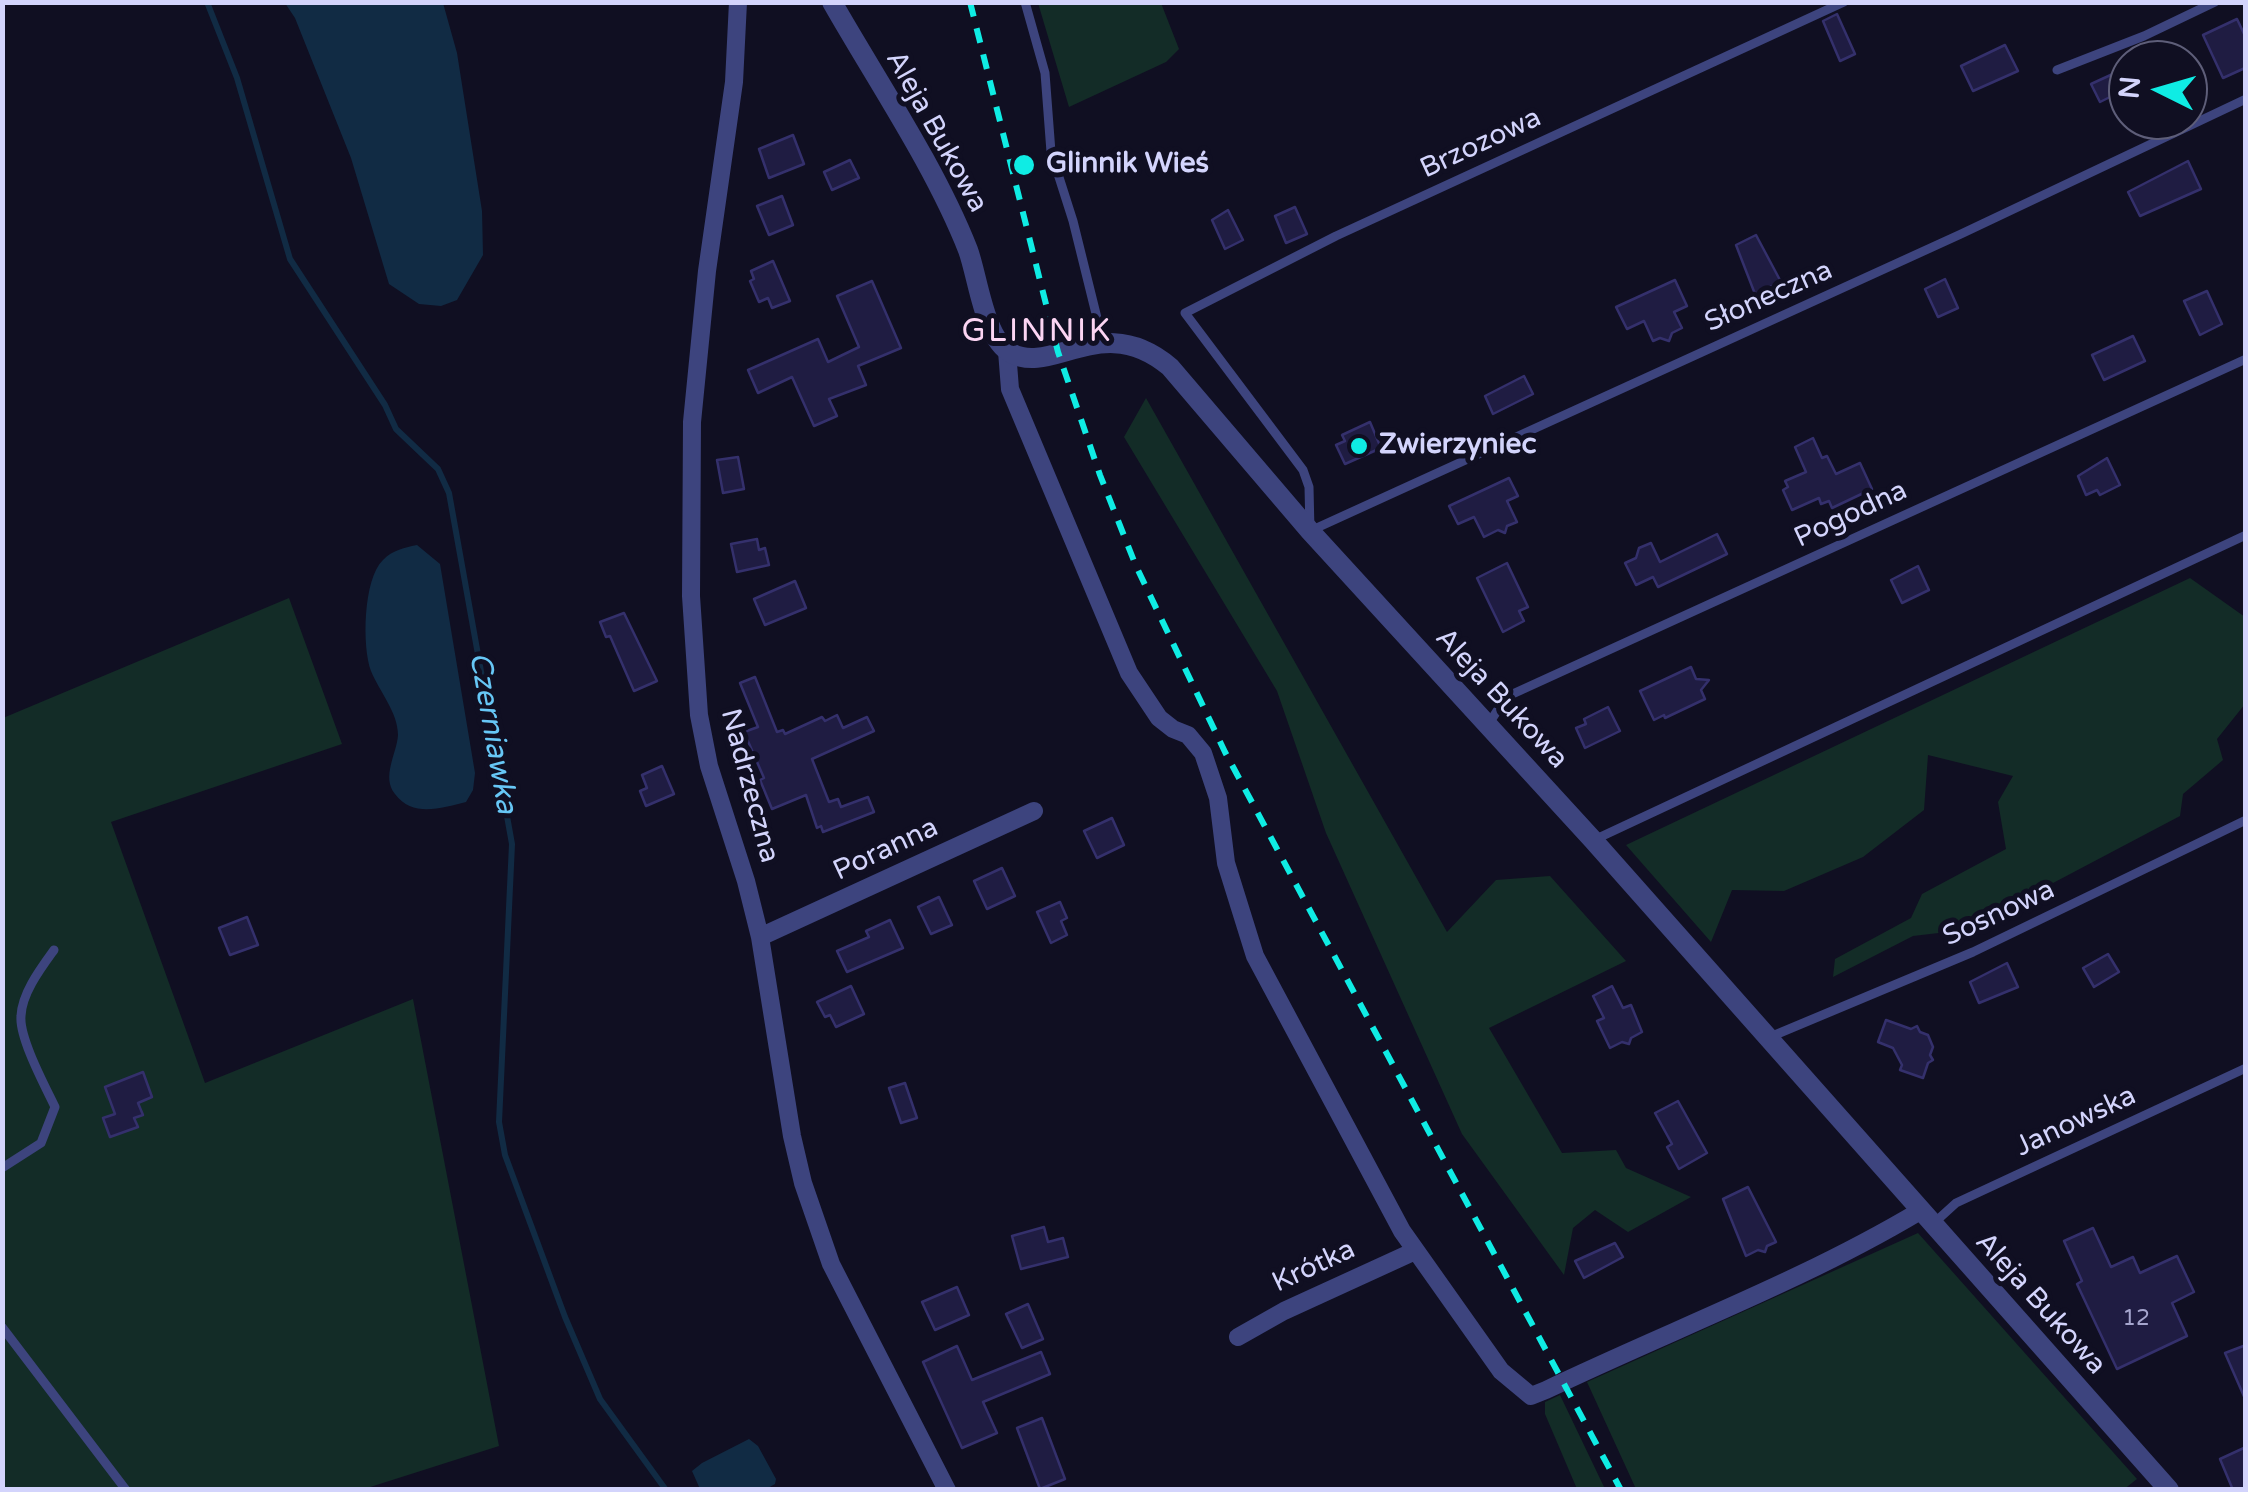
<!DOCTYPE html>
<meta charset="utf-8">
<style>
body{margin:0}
#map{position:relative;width:2248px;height:1492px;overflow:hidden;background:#100f22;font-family:"Varela Round",sans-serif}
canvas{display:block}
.frame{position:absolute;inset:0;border:5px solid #d3d4fc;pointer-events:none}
.north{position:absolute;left:2108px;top:40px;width:100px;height:100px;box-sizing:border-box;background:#100f22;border:2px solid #5e5e79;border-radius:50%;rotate:275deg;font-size:28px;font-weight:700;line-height:40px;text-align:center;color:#d3d4fc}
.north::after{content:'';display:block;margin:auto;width:35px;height:45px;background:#0fece4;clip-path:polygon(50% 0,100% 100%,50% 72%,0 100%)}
</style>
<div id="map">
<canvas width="2248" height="1492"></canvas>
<div class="frame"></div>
<div class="north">N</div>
</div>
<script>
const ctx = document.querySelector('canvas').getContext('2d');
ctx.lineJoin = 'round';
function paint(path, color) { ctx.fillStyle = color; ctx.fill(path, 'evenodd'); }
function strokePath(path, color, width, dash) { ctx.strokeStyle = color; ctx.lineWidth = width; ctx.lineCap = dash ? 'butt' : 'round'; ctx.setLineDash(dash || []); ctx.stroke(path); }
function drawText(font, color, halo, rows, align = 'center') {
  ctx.font = font + ' "Varela Round",sans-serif'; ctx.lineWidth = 10; ctx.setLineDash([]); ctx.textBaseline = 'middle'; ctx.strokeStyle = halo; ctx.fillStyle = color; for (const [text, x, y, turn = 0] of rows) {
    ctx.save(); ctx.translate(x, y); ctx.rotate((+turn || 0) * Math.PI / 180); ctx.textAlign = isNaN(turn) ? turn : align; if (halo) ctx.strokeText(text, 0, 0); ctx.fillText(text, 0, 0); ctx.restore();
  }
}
paint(new Path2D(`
 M1038 3H1161L1179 49 1166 62 1069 107Z
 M1146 398 1447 932 1496 880 1550 876 1626 961 1489 1028 1562 1153 1616 1150 1626 1168 1691 1197 1628 1232 1595 1210 1573 1228 1564 1275 1462 1134 1326 833 1277 691 1124 437Z
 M2190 578 2245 617V704L2217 739 2223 760 2183 794 2180 816 1964 930 1913 936 1833 977 1835 959 1911 918 1922 894 2006 849 1998 802 2013 776 1928 755 1924 810 1863 857 1784 891 1732 890 1711 942 1626 845Z
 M289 598 342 744 111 822 205 1083 413 999 499 1446 364 1489 3 1490V718Z
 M1918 1233 2137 1479 2123 1490 1636 1489 1587 1382Z
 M1560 1395 1605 1489H1577L1545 1414V1402Z`), '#132c27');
paint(new Path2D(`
 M285 3H443L457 53 482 211 483 255 457 300 441 306 419 304 389 284 351 158 295 18Z
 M417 545 440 564 475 773 473 790 466 802C441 808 413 818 395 794 381 777 397 753 398 735 398 712 379 691 371 671 362 647 363 579 383 560 393 550 403 548 417 545Z
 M749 1439 758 1446 776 1479 775 1484 766 1489H700L692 1471 702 1463Z`), '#112b44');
strokePath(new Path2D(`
 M207 2 237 78 290 259 385 405 396 429 438 469 449 493 512 844 499 1122 505 1155 565 1317 600 1399 666 1490`), '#112b44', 6);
const building = new Path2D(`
 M1837 14 1855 54 1840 61 1823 21Z
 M2237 19 2246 38 2245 68 2223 78 2203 35Z
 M2005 45 2018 71 1973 91 1961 66Z
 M2128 67V100L2114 95 2100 102 2091 84Z
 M793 135 804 164 769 178 759 149Z
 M850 160 859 178 832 190 824 172Z
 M2188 161 2201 189 2140 216 2128 192Z
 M782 196 793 225 769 235 757 206Z
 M1295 207 1307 234 1286 243 1275 216Z
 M1228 210 1243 240 1225 249 1212 220Z
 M1756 235 1781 282 1755 294 1736 245Z
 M773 261 790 301 772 308 768 298 759 302 750 281 754 279 751 271Z
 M1945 279 1958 308 1938 317 1925 289Z
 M1675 280 1687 306 1674 312 1682 328 1672 333 1669 341 1660 338 1653 341 1644 321 1627 329 1616 307Z
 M872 281 901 348 858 366 866 385 829 399 837 416 814 426 792 377 758 393 748 370 818 339 828 362 859 347 837 296Z
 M2207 291 2222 324 2200 335 2184 301Z
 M2133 336 2145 361 2104 380 2092 355Z
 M1524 376 1533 394 1493 414 1485 396Z
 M1370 422 1381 448 1345 464 1336 445 1345 441 1342 435Z
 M1813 438 1822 458 1827 456 1836 474 1860 463 1872 489 1832 508 1829 501 1821 504 1819 498 1792 510 1783 490 1788 487 1785 481 1806 472 1795 447Z
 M738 457 744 489 723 493 717 460Z
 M2107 458 2120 485 2100 495 2097 490 2086 495 2078 476Z
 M1509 478 1518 496 1507 501 1517 522 1507 526 1505 533 1498 530 1484 537 1474 517 1458 524 1449 506Z
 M1717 534 1727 554 1658 587 1653 577 1636 585 1625 563 1636 558 1639 548 1651 543 1660 562Z
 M757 539 759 550 765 548 769 565 737 572 731 544Z
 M1507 563 1528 607 1519 611 1524 621 1503 632 1477 578Z
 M1918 566 1929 590 1902 603 1891 580Z
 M795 581 806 608 765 625 754 599Z
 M624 613 657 681 634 691 610 636 606 637 600 622Z
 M1691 667 1696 679 1709 680 1701 690 1705 699 1665 718 1664 715 1654 720 1640 691Z
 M755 677 777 732 783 730 785 734 822 717 825 721 837 715 843 728 867 717 874 731 812 759 829 802 838 799 841 807 868 797 874 812 823 832 821 826 817 828 806 795 772 809 760 780 764 778 744 732 758 727 740 683Z
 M1608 707 1620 731 1585 748 1576 728 1586 724 1584 719Z
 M662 766 674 794 646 806 640 791 647 788 642 775Z
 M1112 818 1124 845 1097 858 1084 831Z
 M1002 868 1015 896 987 909 974 881Z
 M939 897 952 925 931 934 918 907Z
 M1060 902 1067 918 1061 921 1067 935 1051 943 1037 912Z
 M247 917 258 945 230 955 219 928Z
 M890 920 903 948 847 972 837 951 869 937 866 931Z
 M2108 954 2119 972 2094 987 2083 968Z
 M2007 963 2018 987 1979 1003 1970 982Z
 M851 986 864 1014 836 1027 830 1015 825 1017 817 1002Z
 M1612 986 1623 1008 1631 1005 1642 1032 1631 1038 1629 1044 1622 1042 1610 1048 1597 1021 1604 1018 1593 996Z
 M1886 1020 1911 1029 1917 1026 1920 1032 1928 1035 1933 1047 1930 1055 1933 1060 1928 1063 1923 1078 1900 1070 1902 1065 1893 1048 1878 1042Z
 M143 1072 152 1097 138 1103 143 1115 134 1118 138 1127 110 1137 103 1118 115 1114 105 1087Z
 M905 1083 917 1118 901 1123 889 1088Z
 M1678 1101 1707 1153 1679 1169 1667 1147 1672 1144 1655 1113Z
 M1748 1187 1776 1242 1767 1246 1765 1252 1758 1250 1746 1256 1723 1199Z
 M1044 1227 1048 1242 1063 1238 1068 1257 1021 1269 1012 1236Z
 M2093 1228 2111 1267 2133 1257 2140 1273 2177 1256 2194 1292 2172 1303 2187 1336 2117 1369 2077 1284 2082 1281 2064 1241Z
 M1615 1243 1623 1257 1584 1278 1575 1261Z
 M957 1287 969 1315 935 1330 922 1302Z
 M1028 1304 1043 1339 1022 1348 1006 1314Z
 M2246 1345V1401L2225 1353Z
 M957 1346 972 1380 1041 1352 1050 1374 983 1402 997 1433 962 1448 923 1362Z
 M1042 1418 1065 1479 1040 1489 1017 1428Z
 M2246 1447V1490H2233L2220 1459Z`);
paint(building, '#1f1c42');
strokePath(building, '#34306c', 2.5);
strokePath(new Path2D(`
 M1025 2 1045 73 1051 152 1073 221 1103 342
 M1844 2 1336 236 1185 313 1303 470 1309 487 1310 531 1961 234 2246 99
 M2057 70 2144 36 2215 2
 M1488 725 1506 697 2246 359
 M1596 839 2246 535
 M1770 1037 1973 952 2246 820
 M2 1168 41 1143 55 1107C45 1086 19 1038 21 1016 22 993 41 968 54 950
 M1934 1223 1956 1203 2246 1068
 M2 1327 126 1490`), '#3d447e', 9);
strokePath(new Path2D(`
 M738 2 734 82 707 271 692 422 691 596 699 715 709 766 746 881 760 937 792 1136 803 1183 831 1264 947 1490
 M1007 351 1010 389 1129 673 1159 718 1173 729 1188 735 1203 753 1218 798 1226 863 1255 956 1402 1231 1501 1371 1531 1396 1546 1390C1671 1330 1801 1282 1920 1211
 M760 937 1034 811
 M1238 1337 1284 1311 1415 1251`), '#3d447e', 18);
strokePath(new Path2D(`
 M832 2C877 81 935 166 968 250 978 277 984 339 1011 353 1052 376 1103 310 1170 367L1310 531 1593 840 2169 1490`), '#3d447e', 20);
strokePath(new Path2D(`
 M970 2 1058 352 1100 475 1136 566 1225 752 1621 1490`), '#0fece4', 6, [15, 12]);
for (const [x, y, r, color] of [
 [1024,165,12,"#0fece4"],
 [1359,446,10,"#0fece4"]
]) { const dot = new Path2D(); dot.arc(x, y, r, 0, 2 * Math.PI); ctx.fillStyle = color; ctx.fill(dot); strokePath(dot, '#100f22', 4); }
drawText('22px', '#a6a6ce', null, [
 ["12",2136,1319]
]);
drawText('28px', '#d3d4fc', '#100f22', [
 ["Aleja Bukowa",936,132,61],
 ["Brzozowa",1481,144,-25],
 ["Słoneczna",1769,297,-24],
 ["Pogodna",1851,515,-25],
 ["Aleja Bukowa",1501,699,47],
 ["Nadrzeczna",749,786,75],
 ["Poranna",886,850,-25],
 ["Sosnowa",1999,914,-25],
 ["Janowska",2076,1122,-25],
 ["Krótka",1314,1267,-25],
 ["Aleja Bukowa",2040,1304,48]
]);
drawText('bold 28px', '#d3d4fc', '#100f22', [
 ["Glinnik Wieś",1046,165],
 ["Zwierzyniec",1379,446]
], 'left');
drawText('italic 30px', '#67c7f6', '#100f22', [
 ["Czerniawka",492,733,80]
]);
ctx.letterSpacing = '2.5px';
drawText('32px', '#fcd5f3', '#100f22', [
 ["GLINNIK",1037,333]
]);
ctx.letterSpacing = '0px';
</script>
